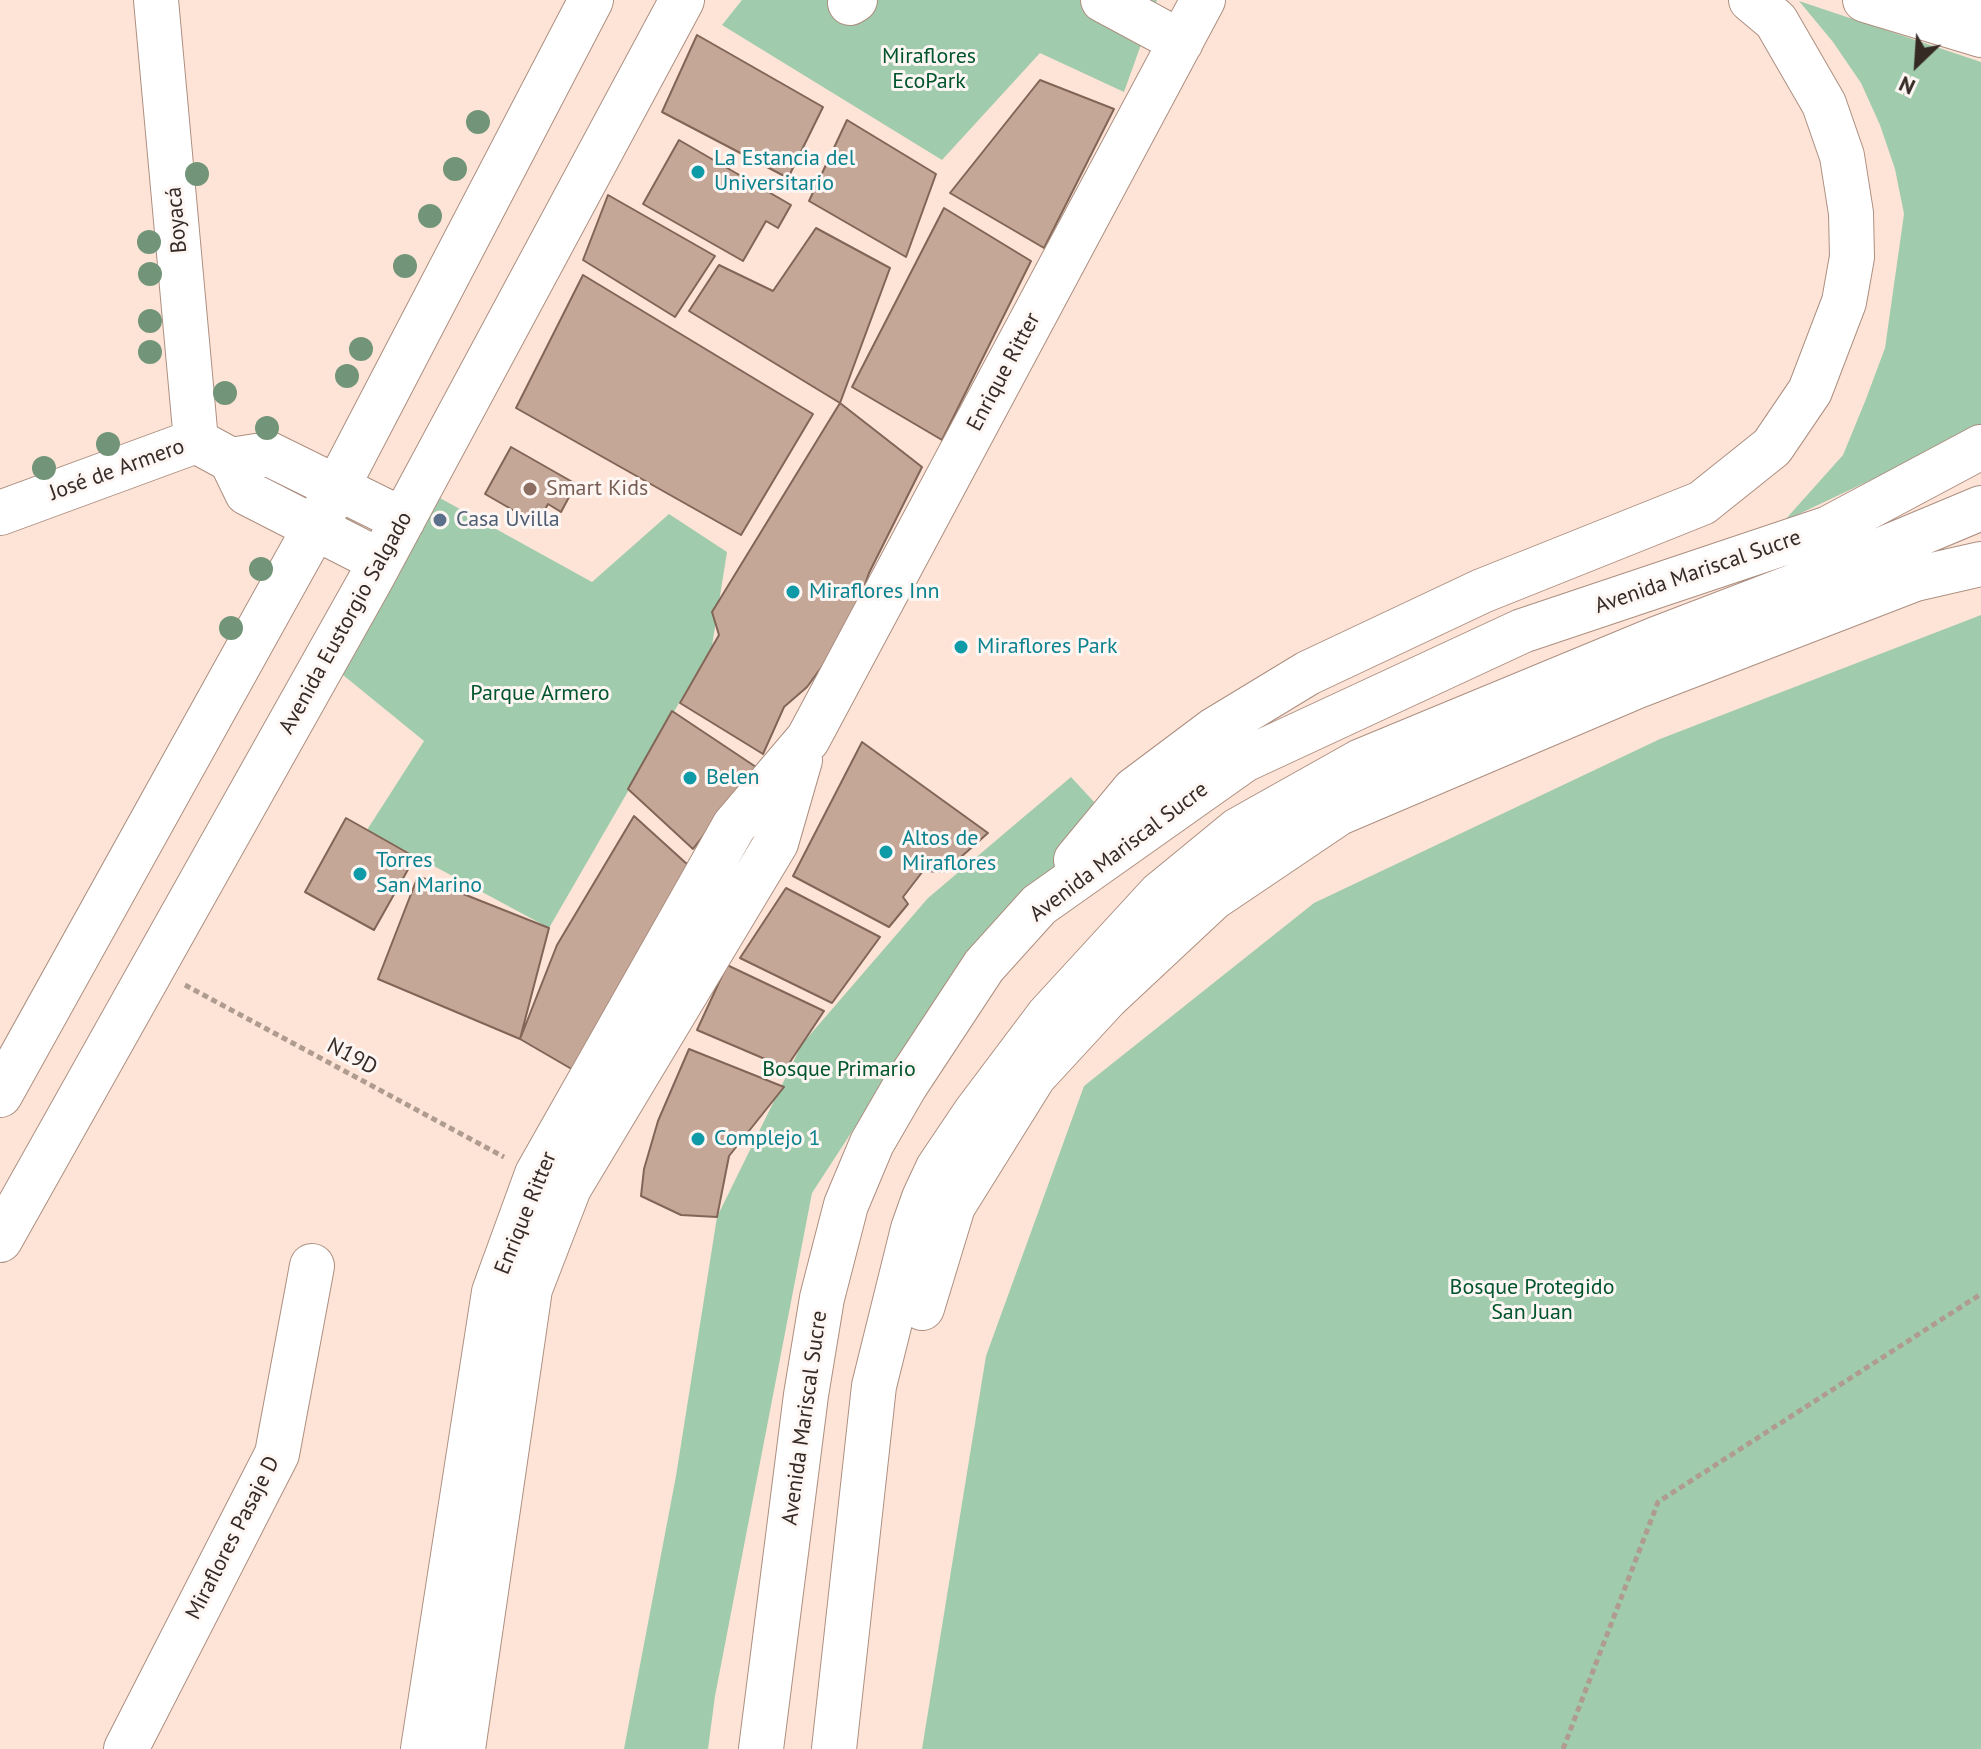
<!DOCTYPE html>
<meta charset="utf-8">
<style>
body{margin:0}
#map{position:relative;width:1981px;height:1749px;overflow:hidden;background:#fee4d7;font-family:"PT Sans",sans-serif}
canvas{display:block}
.north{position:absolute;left:1877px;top:24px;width:80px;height:80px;-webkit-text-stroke:6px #fdf6f3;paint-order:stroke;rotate:205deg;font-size:22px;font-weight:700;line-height:32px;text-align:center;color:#362a24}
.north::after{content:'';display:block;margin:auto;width:28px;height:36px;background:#362a24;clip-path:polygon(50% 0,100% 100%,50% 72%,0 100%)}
</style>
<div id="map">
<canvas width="1981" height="1749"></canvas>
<div class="north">N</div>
</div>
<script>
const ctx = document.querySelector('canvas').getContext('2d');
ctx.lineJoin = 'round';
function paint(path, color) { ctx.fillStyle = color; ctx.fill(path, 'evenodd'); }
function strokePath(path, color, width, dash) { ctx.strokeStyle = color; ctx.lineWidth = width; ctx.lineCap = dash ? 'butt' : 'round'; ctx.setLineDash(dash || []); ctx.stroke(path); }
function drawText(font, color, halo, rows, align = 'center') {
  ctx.font = font + ' "PT Sans",sans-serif'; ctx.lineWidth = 6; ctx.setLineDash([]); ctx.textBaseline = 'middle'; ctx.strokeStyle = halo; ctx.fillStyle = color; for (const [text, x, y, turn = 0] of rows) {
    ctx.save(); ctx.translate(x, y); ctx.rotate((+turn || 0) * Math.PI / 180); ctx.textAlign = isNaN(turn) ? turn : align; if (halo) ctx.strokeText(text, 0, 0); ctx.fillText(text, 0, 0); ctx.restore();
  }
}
paint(new Path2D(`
 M742 0H1157L1124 92 1040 53 942 160 722 25Z
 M1799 1 1981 62V425L1966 435 1784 521 1843 455 1866 399 1885 348 1904 214 1895 169 1880 125 1861 83 1833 42Z
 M420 487 592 582 669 514 727 552 712 646 549 928 367 830 424 741 343 675Z
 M1981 615V1749H922L986 1356 1084 1086 1314 903 1660 739Z
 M1071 777 1108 817 909 1044 812 1193 715 1696 708 1749H624L676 1476 717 1217 802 1044 928 898Z`), '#a0ccad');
const building = new Path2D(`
 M697 35 823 107 788 178 662 112Z
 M1040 80 1114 109 1044 248 950 193Z
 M847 120 936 174 906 257 809 201Z
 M679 140 791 205 778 228 766 221 743 261 643 204Z
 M608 195 715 256 675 317 583 260Z
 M944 208 1031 261 942 440 852 387Z
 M816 228 890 268 840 403 689 311 719 265 773 291Z
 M583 275 813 414 741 535 516 408Z
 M840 403 922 467 869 573 850 628 807 687 784 707 763 754 680 703 719 635 712 612Z
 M511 447 576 484 561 512 548 504 537 524 485 494Z
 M672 711 756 767 693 849 628 789Z
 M862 742 988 833 944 872 923 871 903 897 908 904 889 927 793 876Z
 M634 816 688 865 575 1071 520 1039 557 945Z
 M346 818 415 857 374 930 305 892Z
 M418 876 549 928 520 1039 378 979Z
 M786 888 880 937 832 1003 740 958Z
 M727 965 824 1011 786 1068 697 1030Z
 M689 1049 784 1087 729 1156 717 1217 681 1215 641 1196 644 1169 658 1121Z`);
paint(building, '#c5a797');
strokePath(building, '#816556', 2);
const minor = new Path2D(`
 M156 0 196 441
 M1103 0 1181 42
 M1865 0 1981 35
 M850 3 855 0
 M196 441 231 460 269 454 403 520
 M231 460 247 493 380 561
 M0 513 196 441
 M0 1095 332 497 591 0
 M0 1240 371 579 682 0
 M126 1749 277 1454 312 1266
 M423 1749 494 1292 537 1174 734 826 808 739 1203 0
 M463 1749 530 1289 569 1188 776 843 800 760`);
const major = new Path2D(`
 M1939 0 1981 14
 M1076 860 1134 790 1214 730 1308 673 1482 591 1702 503 1772 447 1810 391 1844 302 1852 257 1851 213 1842 156 1824 104 1776 21 1751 0
 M922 1308 953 1206 1034 1076 1106 998 1213 898 1339 813 1635 687 1915 579 1981 564
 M761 1749 806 1395 822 1298 846 1205 872 1143 905 1086 984 966 1039 905 1244 760 1522 631 1829 528 1981 447
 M834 1749 874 1386 913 1229 924 1198 938 1168 975 1113 1048 1016 1160 894 1238 830 1361 761 1656 639 1797 585 1981 508`);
strokePath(minor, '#ac8f80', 46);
strokePath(major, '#ac8f80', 46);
strokePath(new Path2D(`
 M185 985 504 1157
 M1563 1749 1658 1502 1981 1294`), '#af9b90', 5, [6, 4]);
strokePath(minor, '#fff', 44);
strokePath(major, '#fff', 44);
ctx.fillStyle = '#729579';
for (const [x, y] of [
 [478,122],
 [455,169],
 [197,174],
 [430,216],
 [149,242],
 [405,266],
 [150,274],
 [150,321],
 [361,349],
 [150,352],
 [347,376],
 [225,393],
 [267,428],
 [108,444],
 [44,468],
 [261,569],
 [231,628]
]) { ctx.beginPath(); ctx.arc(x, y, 12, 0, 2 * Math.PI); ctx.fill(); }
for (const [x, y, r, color] of [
 [698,172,8,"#0f9aa8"],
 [530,489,8,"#8d6e63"],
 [440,520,8,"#5c6f8a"],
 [793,592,8,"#0f9aa8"],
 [961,647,8,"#0f9aa8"],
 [690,778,8,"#0f9aa8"],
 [886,852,8,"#0f9aa8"],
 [360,874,8,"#0f9aa8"],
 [698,1139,8,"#0f9aa8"]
]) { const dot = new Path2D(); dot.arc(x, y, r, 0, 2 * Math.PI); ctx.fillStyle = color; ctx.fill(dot); strokePath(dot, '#fdf6f3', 3); }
drawText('22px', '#00552c', '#fdf6f3', [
 ["Miraflores",929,57],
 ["EcoPark",929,82],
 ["Parque Armero",540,694],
 ["Bosque Primario",839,1070],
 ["Bosque Protegido",1532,1288],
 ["San Juan",1532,1313]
]);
drawText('22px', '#0d838f', '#fdf6f3', [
 ["La Estancia del",714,159],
 ["Universitario",714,184],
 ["Miraflores Inn",809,592],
 ["Miraflores Park",977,647],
 ["Belen",706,778],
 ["Altos de",902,839],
 ["Miraflores",902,864],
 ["Torres",376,861],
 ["San Marino",376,886],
 ["Complejo 1",714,1139]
], 'left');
drawText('22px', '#362a24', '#fdf6f3', [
 ["Boyacá",177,220,-95],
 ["Enrique Ritter",1004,372,-62],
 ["José de Armero",117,470,-20],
 ["Avenida Mariscal Sucre",1698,572,-19],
 ["Avenida Eustorgio Salgado",346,623,-61],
 ["Avenida Mariscal Sucre",1119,852,-37],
 ["N19D",352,1057,28],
 ["Enrique Ritter",526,1213,-68],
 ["Avenida Mariscal Sucre",805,1418,-82],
 ["Miraflores Pasaje D",233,1538,-63]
]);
drawText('22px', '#785e54', '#fdf6f3', [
 ["Smart Kids",546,489]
], 'left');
drawText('22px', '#4e5e75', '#fdf6f3', [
 ["Casa Uvilla",456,520]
], 'left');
</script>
